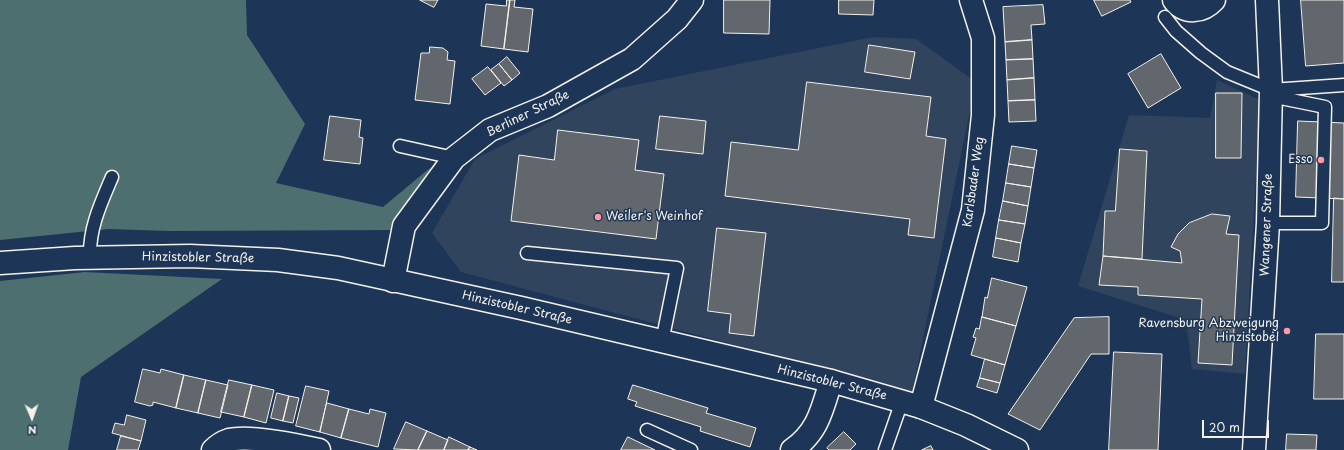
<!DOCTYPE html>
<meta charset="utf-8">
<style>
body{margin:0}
#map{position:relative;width:1344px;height:450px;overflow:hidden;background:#1d3557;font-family:"Playpen Sans",sans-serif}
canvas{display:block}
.north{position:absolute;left:12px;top:398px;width:40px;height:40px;-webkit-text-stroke:3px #1d3557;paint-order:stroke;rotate:178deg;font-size:11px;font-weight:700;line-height:16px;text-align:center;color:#f4f1e8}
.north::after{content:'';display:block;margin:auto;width:14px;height:18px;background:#f4f1e8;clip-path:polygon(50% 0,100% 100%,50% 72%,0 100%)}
.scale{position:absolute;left:1202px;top:420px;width:67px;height:18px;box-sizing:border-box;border:2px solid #f4f1e8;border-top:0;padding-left:5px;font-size:12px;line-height:14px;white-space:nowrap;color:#f4f1e8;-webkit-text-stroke:3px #1d3557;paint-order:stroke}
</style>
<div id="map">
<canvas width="1344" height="450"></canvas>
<div class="north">N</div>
<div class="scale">20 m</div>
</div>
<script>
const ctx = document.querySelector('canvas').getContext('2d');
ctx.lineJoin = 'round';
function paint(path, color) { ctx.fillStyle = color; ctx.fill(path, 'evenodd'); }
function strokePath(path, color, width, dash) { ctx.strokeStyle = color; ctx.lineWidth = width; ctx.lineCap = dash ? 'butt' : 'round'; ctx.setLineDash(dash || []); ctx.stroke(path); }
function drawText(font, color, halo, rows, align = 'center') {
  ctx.font = font + ' "Playpen Sans",sans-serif'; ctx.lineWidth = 3; ctx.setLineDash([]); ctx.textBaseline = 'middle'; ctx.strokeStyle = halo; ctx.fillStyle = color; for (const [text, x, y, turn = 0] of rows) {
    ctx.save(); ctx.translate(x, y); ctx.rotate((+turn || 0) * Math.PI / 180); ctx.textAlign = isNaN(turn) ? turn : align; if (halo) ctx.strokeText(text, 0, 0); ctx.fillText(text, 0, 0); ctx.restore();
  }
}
paint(new Path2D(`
 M873 37 916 39 976 82 912 392 461 272 432 233 475 159 615 89Z
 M1217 80 1260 100 1245 374 1192 369 1186 320 1078 286 1129 115 1210 118Z`), '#31445d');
paint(new Path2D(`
 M0 0H246L247 35 305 124 276 183 383 207 431 167 394 230 169 231 109 229 0 240Z
 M85 272 222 279 81 377 68 450H0V281Z`), '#4d6f70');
const building = new Path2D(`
 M420 0H438L434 7Z
 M507 0H510L504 49 481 46 486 4 506 6Z
 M510 0H515L514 7 533 9 528 52 504 49Z
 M724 0H770L769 34 724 33Z
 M839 0H874L873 15 839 14Z
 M1094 0H1130L1131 2 1102 16Z
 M1301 0H1344V63L1306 66Z
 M1043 5 1045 24 1031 25 1032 40 1005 42 1003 7Z
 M1032 40 1033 59 1006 60 1005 42Z
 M869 45 915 52 910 79 865 72Z
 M430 47 443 48 448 52 447 60 455 61 450 104 415 100 421 53H429Z
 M1161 54 1181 88 1148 108 1128 74Z
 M507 57 520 73 512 80 499 64Z
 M1033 59 1034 78 1007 80 1006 60Z
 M499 64 512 80 504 86 491 70Z
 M488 67 501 83 485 95 472 79Z
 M1034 78 1035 100 1008 101 1007 80Z
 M807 82 931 97 926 136 946 139 934 238 908 235 910 219 725 196 731 142 798 150Z
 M1216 93H1242L1241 158H1216Z
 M1035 100 1036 121 1009 122 1008 101Z
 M330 116 361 120 359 137 363 138 360 164 324 160Z
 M660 116 706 121 703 154 656 149Z
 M1298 121 1344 123V199L1296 197Z
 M558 130 639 140 635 170 664 174 656 239 511 221 519 155 554 160Z
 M1012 146 1037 150 1034 168 1009 164Z
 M1120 149 1147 151 1142 259 1103 256 1105 211H1115Z
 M1009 164 1034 168 1031 187 1006 183Z
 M1006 183 1031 187 1028 206 1003 201Z
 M1334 198 1344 199V282H1332Z
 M1003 201 1028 206 1025 224 999 220Z
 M1212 214 1230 216 1226 234 1239 235 1232 365 1198 363 1202 299 1138 295V287L1099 285 1103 256 1182 263 1180 251 1171 247 1178 234 1189 223Z
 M999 220 1025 224 1021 243 996 238Z
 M717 228 766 233 754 336 729 333 731 314 708 311Z
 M996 238 1021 243 1018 262 993 257Z
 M992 278 1027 287 1016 326 982 317 985 297 987 298Z
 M982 317 1016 326 1005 365 971 355 976 338 973 337 976 328 979 329Z
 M1109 317V354H1091L1040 430 1008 414 1074 318Z
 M1316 334H1344V399H1314Z
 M1114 352 1162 354 1158 450H1109Z
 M985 359 1005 365 1000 383 980 378Z
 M143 369 160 373 161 369 184 375 176 408 153 402V405L150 406 135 402Z
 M184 375 206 380 198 413 176 408Z
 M980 378 1000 383 997 393 977 387Z
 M206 380 228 385 220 418 198 413Z
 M229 380 252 385 244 417 221 412Z
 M252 385 274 390 266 423 244 417Z
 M633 385 708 408 706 413 756 428 750 447 700 431 701 427 635 406 637 402 628 399Z
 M306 386 329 391 320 432 296 426Z
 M277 393 289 396 283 421 271 418Z
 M289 396 299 398 293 423 283 421Z
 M327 403 349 409 341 438 320 432Z
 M349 409 369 414 370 409 386 413 378 447 341 438Z
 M127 415 146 420 141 441 112 433 115 423 124 425Z
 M406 422 427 431 418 450 394 449Z
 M427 431 448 440 444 450H418Z
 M844 432 856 444 850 450H829L827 448Z
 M1287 434 1317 435 1316 450H1286Z
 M121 436 141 441 138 450H117Z
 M449 437 470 447 468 450H444Z
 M628 437 655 450H621Z
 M931 446 933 450H922Z
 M470 447 477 450H468Z`);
paint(building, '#61676c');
strokePath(building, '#f4f1e8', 1);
const service = new Path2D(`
 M1165 17 1176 31 1201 53 1227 72 1271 90 1344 85
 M400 146 454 158
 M1268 223H1322L1325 107 1271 96
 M527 253 677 268 662 342
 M90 257C89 228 101 203 112 177
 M647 430 691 450
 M885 450 902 401`);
const minor = new Path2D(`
 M1174 0C1185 15 1203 12 1214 0
 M393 281 404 226 454 158 490 130 548 106 632 59 677 19 692 0
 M921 407 973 210 983 115V38L971 0
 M213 450C218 445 223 442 229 440 249 435 297 445 319 450
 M792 450C818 432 822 410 831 381`);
const tertiary = new Path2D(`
 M0 263 75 258 190 256 278 260 338 268 521 308 831 381 921 407 966 425 1017 450`);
const primary = new Path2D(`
 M1254 450 1268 223 1271 90 1267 0`);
strokePath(service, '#f4f1e8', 15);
strokePath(minor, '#f4f1e8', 25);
strokePath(tertiary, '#f4f1e8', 25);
strokePath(primary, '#f4f1e8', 25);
strokePath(service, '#1d3557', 12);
strokePath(minor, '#1d3557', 22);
strokePath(tertiary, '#1d3557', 22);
strokePath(primary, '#1d3557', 22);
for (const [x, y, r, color] of [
 [1321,160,4,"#ff9aa2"],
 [598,217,4,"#ff9aa2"],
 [1287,331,4,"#ff9aa2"]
]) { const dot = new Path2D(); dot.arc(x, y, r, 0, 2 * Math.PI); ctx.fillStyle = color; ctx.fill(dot); strokePath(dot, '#1d3557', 1.5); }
drawText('12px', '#f4f1e8', '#1d3557', [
 ["Berliner Straße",528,114,-26],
 ["Karlsbader Weg",974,182,-82],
 ["Wangener Straße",1267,225,-88],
 ["Hinzistobler Straße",198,258,1],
 ["Hinzistobler Straße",517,308,13],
 ["Hinzistobler Straße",832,383,14]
]);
drawText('12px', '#f4f1e8', '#1d3557', [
 ["Esso",1313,160],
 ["Weiler's Weinhof",606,217,"left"],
 ["Ravensburg Abzweigung",1279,324],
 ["Hinzistobel",1279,338]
], 'right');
</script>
